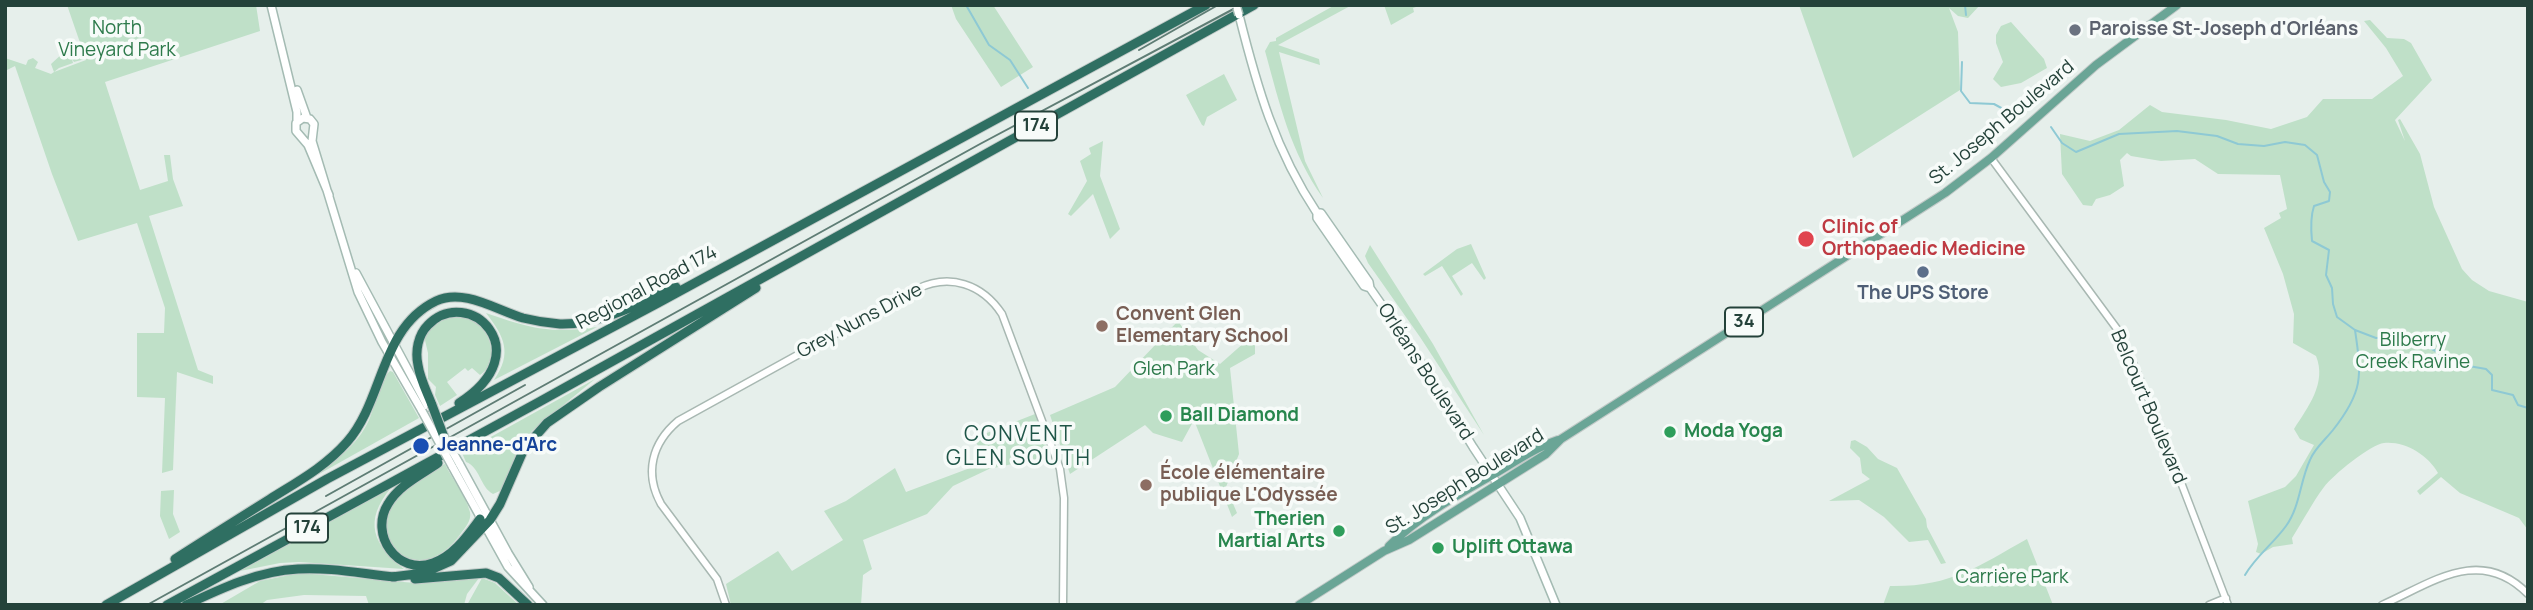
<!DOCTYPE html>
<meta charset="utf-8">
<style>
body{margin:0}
#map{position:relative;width:2533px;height:610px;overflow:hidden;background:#e6efeb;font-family:Manrope,sans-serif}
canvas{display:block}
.frame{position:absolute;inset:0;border:7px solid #24423a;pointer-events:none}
</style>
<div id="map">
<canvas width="2533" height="610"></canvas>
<div class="frame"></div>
</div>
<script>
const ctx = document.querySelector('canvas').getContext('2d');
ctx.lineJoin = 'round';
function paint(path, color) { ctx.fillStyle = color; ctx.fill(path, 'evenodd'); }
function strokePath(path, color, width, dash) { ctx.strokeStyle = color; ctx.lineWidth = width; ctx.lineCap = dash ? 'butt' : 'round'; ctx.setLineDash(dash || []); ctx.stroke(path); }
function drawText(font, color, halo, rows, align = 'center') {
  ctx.font = font + ' Manrope,sans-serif'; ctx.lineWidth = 7; ctx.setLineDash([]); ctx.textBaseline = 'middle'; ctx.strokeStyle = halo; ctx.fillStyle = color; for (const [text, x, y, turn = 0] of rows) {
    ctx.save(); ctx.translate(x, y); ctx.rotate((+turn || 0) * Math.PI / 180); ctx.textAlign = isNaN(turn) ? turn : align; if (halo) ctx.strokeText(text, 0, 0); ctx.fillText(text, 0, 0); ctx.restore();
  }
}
paint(new Path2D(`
 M67 5H256L260 31 105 82 140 190 168 181 164 155H170L173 179 183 206 149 216 198 370 213 376V384L177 372 173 470 162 473 165 398 137 397V333H164L165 308 137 223 78 241 52 174 15 66 5 71V58L26 65 28 60 33 58 38 62 35 68 51 74 54 72 51 64 63 53H69L72 58 70 52 78 43 85 59 74 62 72 59 73 63 59 68 54 72 86 60Z
 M951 5H993L1033 67 1001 87 956 19Z
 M1335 5H1352L1278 45 1319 59 1320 65 1279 52 1305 161 1323 198C1290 151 1280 105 1265 51L1270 42 1276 41V38Z
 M1384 5H1422L1413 8 1414 12 1391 25Z
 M1799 5H1980L1968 18 1958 16 1949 8 1958 32 1960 90 1853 158Z
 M2370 20 2387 38 2404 39 2411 43 2432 80 2395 120 2405 141 2398 120 2400 119 2420 154 2434 207 2462 269 2472 280 2489 291 2528 302V530L2519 518 2460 493 2441 477 2420 495 2417 491 2438 473C2428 455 2405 441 2384 443 2371 444 2332 476 2324 487 2312 503 2303 521 2292 538L2293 544 2273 547 2261 554 2256 552 2258 544 2248 501 2285 487 2296 476 2314 445 2300 439 2294 429C2308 407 2327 383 2316 356L2293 343 2294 314 2283 274 2264 228 2281 218 2279 213 2287 209 2280 175 2218 174 2195 159 2161 161 2131 156 2127 153 2120 160 2124 186 2110 195 2096 199 2092 206 2083 205 2062 174 2060 134 2090 141 2119 130 2150 105 2162 112 2226 120 2271 129 2307 117 2323 99H2372L2403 76 2386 48 2364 21Z
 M2011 22 2044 59 2047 68 2021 83 2001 87 1993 79 2003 62 1996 43V35L2001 26Z
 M1224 74 1237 100 1207 117 1204 126 1202 125 1186 95Z
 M1103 141 1100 176 1120 229 1110 239 1093 194 1071 216 1068 214 1087 181 1080 161 1091 154 1089 148Z
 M1471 244 1486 278 1484 280 1472 263 1452 276 1463 294 1461 296 1442 266 1425 276 1423 274 1457 249Z
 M1370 245 1433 344 1484 435 1420 337 1368 263 1365 256Z
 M486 313C529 328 550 334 597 327L494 380C513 353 504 336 486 313Z
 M465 316C469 319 475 321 479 325 493 336 497 364 480 375L472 368 468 371 465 368 447 382 457 395 440 406 435 395 436 387 428 379V353L424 336 438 320Z
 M1178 321 1198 350 1220 364 1245 342 1255 344V354L1230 368 1239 454 1226 487 1237 513 1232 517 1194 420 1182 442 1153 433 1145 425 1070 474 1050 415 1115 387Z
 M390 371 393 372 419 418 312 478C334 462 357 446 369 420 376 405 377 383 390 371Z
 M595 379 532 431 520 450 502 490 493 494C480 487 480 467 466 462L462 453Z
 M1035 414 1050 456 989 469 953 486 927 514 863 540 872 569 863 575 861 605H731L726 584 778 551 792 571 843 540 824 511 846 501 895 468 906 492 986 462 974 438Z
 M1855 440 1867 447 1878 459 1897 468 1926 519 1927 527 1946 563 1941 564 1928 540 1909 542 1884 517 1859 500 1829 501 1870 479 1862 473 1860 458 1850 448 1851 441Z
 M445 464C452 479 466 496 470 512 472 521 464 529 459 536 419 591 361 540 395 497 407 482 429 472 445 464Z
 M391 488C363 521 373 545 404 569L299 562 280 563 240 571Z
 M174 490 173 514 180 532 169 539 160 516 161 491Z
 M2027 539 2053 605H1883L1890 586C1950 587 1977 567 2027 539Z
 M300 573 415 583 464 578H479L467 594 464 605 444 603V605H369L366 596 304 595 267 600 260 605H219L260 581Z
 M482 578 495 583 519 605H467Z`), '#bfe0c8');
strokePath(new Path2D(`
 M966 5 989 45 1010 60 1028 88
 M1965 5 1966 15
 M1962 62 1961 91 1970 103 1994 104 2005 110
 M2051 127 2062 143 2076 152 2119 134 2177 131 2217 136 2238 144 2264 146 2285 142 2305 145 2317 155 2324 182 2330 192 2329 201 2314 206C2311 215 2311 231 2312 241L2329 250 2326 275 2332 288 2333 304 2337 317 2355 330 2376 338 2396 337 2428 347 2463 365 2486 369 2492 375V390L2513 395 2518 405 2528 408
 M2245 575C2256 556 2273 544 2286 526 2300 507 2300 481 2310 460 2314 449 2326 439 2333 430 2363 392 2362 377 2355 330`), '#8ec9d4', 2);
const tertiary = new Path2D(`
 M1991 158 2120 333 2154 412 2228 605
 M726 605 717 579 661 504C644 473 652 443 678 421L917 289C950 273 982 284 1002 314L1060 469 1064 498 1063 605
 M2209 605 2226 598
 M2382 605C2432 583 2480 545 2528 594`);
const secondary = new Path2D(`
 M271 5 297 112V121
 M1239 15C1257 87 1275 150 1317 213V218L1364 286 1370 288
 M297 90 307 118
 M329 195 308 145 296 131V123L303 118 310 119 314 124 312 141 358 292 382 342 422 411
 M1317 213H1321L1369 282 1370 288 1414 351 1473 447 1520 518 1556 605
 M356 273 428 407
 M459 463 508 553 529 587
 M452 466 508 567 543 605`);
const primary = new Path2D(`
 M1389 546C1419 516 1459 494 1496 473 1516 461 1535 448 1558 440
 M1299 605 1384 551 1409 540 1546 454 1561 439 1945 193 1991 158 2096 65 2177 5`);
const motorway = new Path2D(`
 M432 405C427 392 420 379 418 365 415 351 418 335 428 325 468 284 541 351 459 403
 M438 463C421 475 399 485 388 504 369 534 397 576 433 563 454 556 468 535 480 519
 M175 559C206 539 238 519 270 499 297 482 325 467 347 442 384 400 380 328 436 301 464 288 496 310 523 318 535 321 547 323 560 324 600 325 641 303 676 287
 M392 577 424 573 451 561 490 520 500 504 524 449 547 423 599 387 756 288
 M415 579 486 573 499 578 528 605
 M106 605 327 479 658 303 1206 5
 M167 605 539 402 1254 5
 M186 605C222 588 258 571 298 569 330 567 363 574 395 577`);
strokePath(tertiary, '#a8b8b2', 9);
strokePath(secondary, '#a4bbb3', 10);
strokePath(primary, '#c2cac8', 10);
strokePath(motorway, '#c2cac8', 11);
strokePath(tertiary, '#fff', 6);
strokePath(secondary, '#fff', 7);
strokePath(primary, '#6aa596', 8);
strokePath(motorway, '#2f6f62', 9);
strokePath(new Path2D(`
 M1139 50 1218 5
 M326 496 525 385
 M147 605 980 144 1241 5`), '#5f7d75', 2);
const secondaryBridge = new Path2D(`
 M1237 8 1239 15
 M422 411 452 466
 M442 433 459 463`);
const motorwayBridge = new Path2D(`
 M432 405 444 437`);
strokePath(secondaryBridge, '#a4bbb3', 10, []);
strokePath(motorwayBridge, '#c2cac8', 11, []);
strokePath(secondaryBridge, '#fff', 7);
strokePath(motorwayBridge, '#2f6f62', 9);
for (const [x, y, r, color] of [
 [2075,30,7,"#6b7280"],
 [1806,239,9,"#e0444e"],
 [1923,272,7,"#5c6f8a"],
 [1102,326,7,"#8d6e63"],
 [1166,416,7,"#2e9e5b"],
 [1670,432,7,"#2e9e5b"],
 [421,446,9,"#1a4fb4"],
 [1146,485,7,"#8d6e63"],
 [1339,531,7,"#2e9e5b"],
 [1438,548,7,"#2e9e5b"]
]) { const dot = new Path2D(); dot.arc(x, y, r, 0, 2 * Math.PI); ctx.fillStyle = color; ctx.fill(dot); strokePath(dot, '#f7fbf9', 2.5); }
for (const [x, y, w] of [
 [1036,126,42],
 [1744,322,38],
 [307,528,42]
]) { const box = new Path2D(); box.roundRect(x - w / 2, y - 14.5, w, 29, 5); ctx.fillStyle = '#f7fbf9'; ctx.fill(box); strokePath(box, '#24423a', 2); }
drawText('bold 18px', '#24423a', null, [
 ["174",1036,126],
 ["34",1744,322],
 ["174",307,528]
]);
drawText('19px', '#2d7a4b', '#f7fbf9', [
 ["North",117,29],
 ["Vineyard Park",117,51],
 ["Bilberry",2413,341],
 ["Creek Ravine",2413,363],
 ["Glen Park",1174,370],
 ["Carrière Park",2012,578]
]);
drawText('bold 19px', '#5b616d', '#f7fbf9', [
 ["Paroisse St-Joseph d'Orléans",2089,30]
], 'left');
drawText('19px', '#24423a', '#f7fbf9', [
 ["St. Joseph Boulevard",2002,123,-40],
 ["Regional Road 174",647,288,-28],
 ["Grey Nuns Drive",860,321,-28],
 ["Orléans Boulevard",1425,372,57],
 ["Belcourt Boulevard",2148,407,67],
 ["St. Joseph Boulevard",1465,482,-32]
]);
drawText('bold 19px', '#be3a42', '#f7fbf9', [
 ["Clinic of",1822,228],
 ["Orthopaedic Medicine",1822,250]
], 'left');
drawText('bold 19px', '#4e5e75', '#f7fbf9', [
 ["The UPS Store",1923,294]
]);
drawText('bold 19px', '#785e54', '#f7fbf9', [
 ["Convent Glen",1116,315],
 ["Elementary School",1116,337],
 ["École élémentaire",1160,474],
 ["publique L'Odyssée",1160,496]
], 'left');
drawText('bold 19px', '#27864d', '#f7fbf9', [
 ["Ball Diamond",1180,416],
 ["Moda Yoga",1684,432],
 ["Therien",1325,520,"right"],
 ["Martial Arts",1325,542,"right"],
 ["Uplift Ottawa",1452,548]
], 'left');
drawText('bold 19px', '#164399', '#f7fbf9', [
 ["Jeanne-d'Arc",437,446]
], 'left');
ctx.letterSpacing = '2px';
drawText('21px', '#1f5548', '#f7fbf9', [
 ["CONVENT",1019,435],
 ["GLEN SOUTH",1019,459]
]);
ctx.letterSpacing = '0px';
</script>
